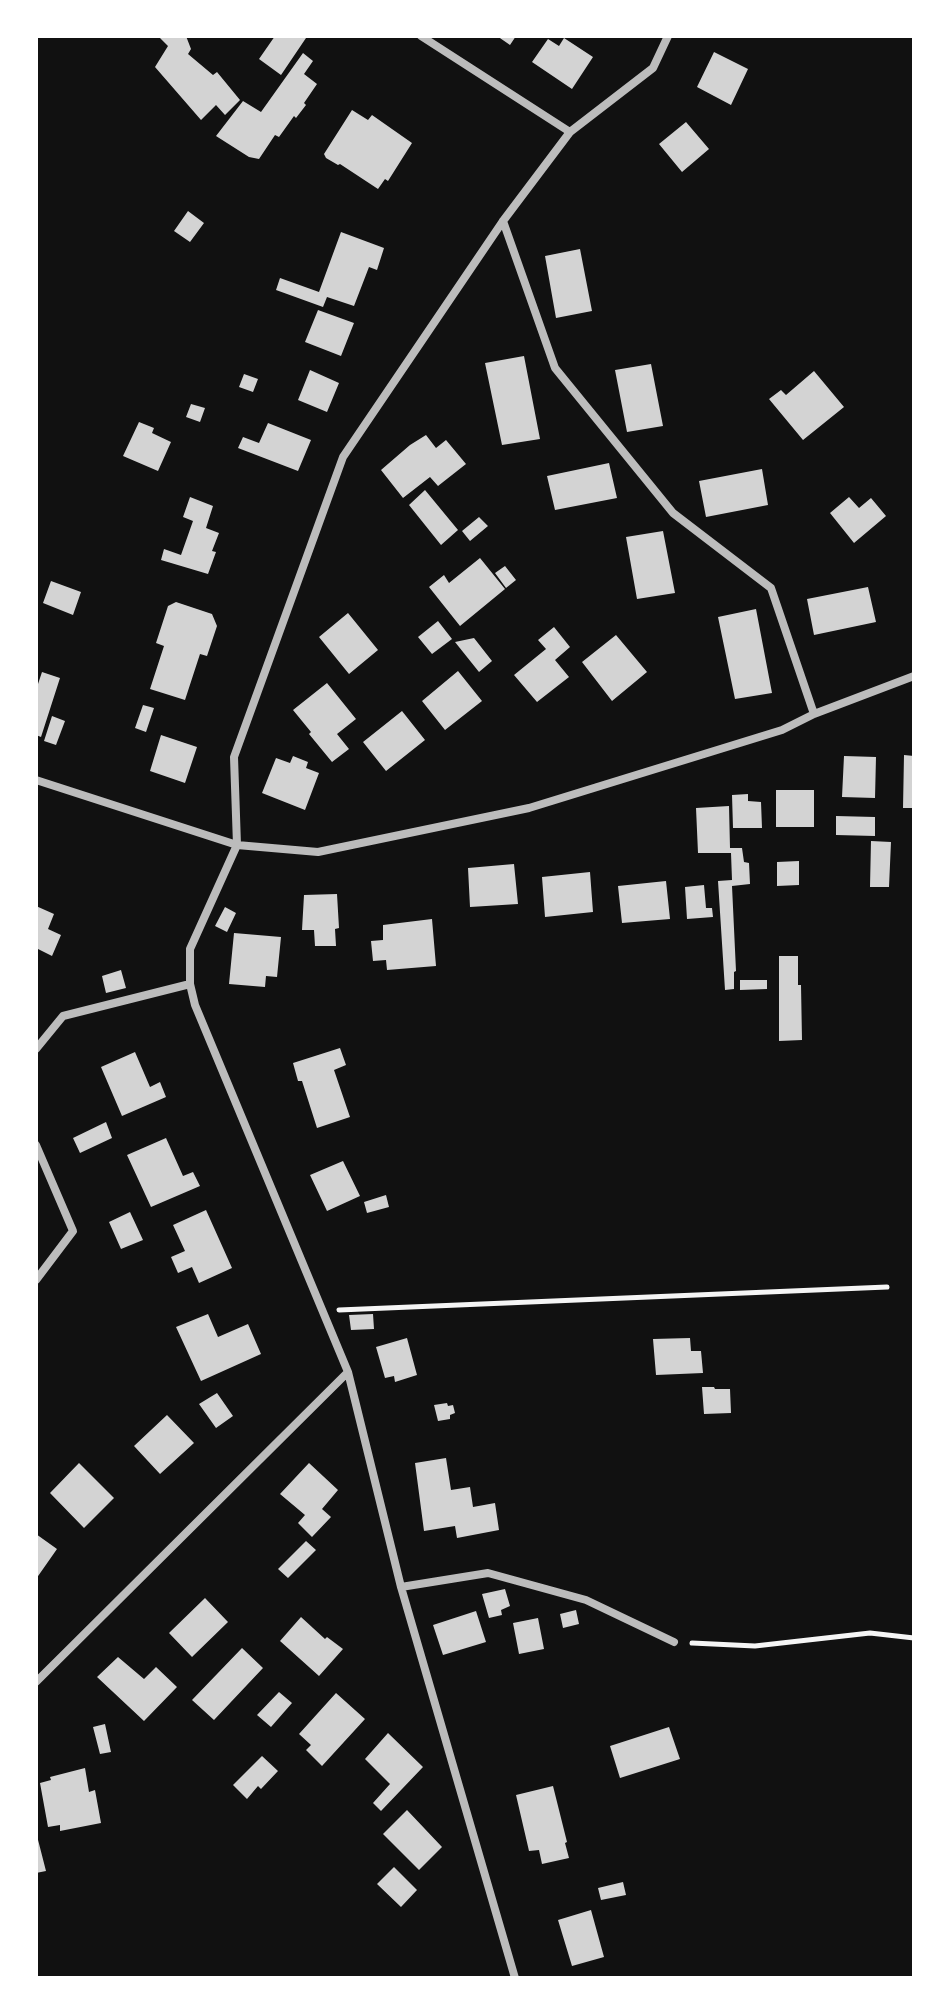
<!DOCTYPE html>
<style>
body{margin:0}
#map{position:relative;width:950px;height:2014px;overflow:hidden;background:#111;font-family:Signika,sans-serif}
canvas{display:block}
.frame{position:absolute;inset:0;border:38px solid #fff;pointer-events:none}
</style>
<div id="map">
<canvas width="950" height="2014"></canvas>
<div class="frame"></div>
</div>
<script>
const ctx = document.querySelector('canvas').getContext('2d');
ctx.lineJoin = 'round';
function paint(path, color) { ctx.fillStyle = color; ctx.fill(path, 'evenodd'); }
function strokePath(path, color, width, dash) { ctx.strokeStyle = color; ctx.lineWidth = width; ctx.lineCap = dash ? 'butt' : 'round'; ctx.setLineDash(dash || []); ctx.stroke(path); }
paint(new Path2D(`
 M158 36H186L191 49 188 54 213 75 217 72 240 100 225 115 216 105 201 120 155 67 168 46Z
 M275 36H303L306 38 281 75 259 59Z
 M497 36H516L510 45Z
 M564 38 593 57 572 89 532 62 548 39 559 46Z
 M714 52 748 69 731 105 697 87Z
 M303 53 313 61 304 74 317 84 304 103 306 105 296 118 294 116 279 137 275 135 259 159 249 157 216 136 243 101 261 112Z
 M352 110 368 120 372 115 412 143 388 181 385 179 378 189 340 164 338 165 326 158 324 154Z
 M686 122 709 149 682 172 659 144Z
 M188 211 204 223 190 242 174 231Z
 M341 232 384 248 377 270 369 267 354 306 327 297 323 307 276 290 280 278 319 292Z
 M580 249 592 311 556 318 545 256Z
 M318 310 354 323 341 356 305 342Z
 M524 356 540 439 502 445 485 363Z
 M651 364 663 426 627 432 615 370Z
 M310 370 339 383 327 412 298 400Z
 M814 371 844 407 803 440 769 399 781 390 786 395Z
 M244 374 258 379 253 392 239 387Z
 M191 404 205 408 200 422 186 417Z
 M139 422 154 428 152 433 171 442 158 471 123 456Z
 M268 423 311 440 298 471 238 448 243 437 259 443Z
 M426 435 436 448 446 440 466 464 438 486 430 477 403 498 381 470 410 445Z
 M609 463 617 498 555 510 547 476Z
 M762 469 768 505 706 517 699 481Z
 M425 490 458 530 441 545 409 505Z
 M190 497 213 506 206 528 219 533 212 551 216 552 208 574 161 560 164 549 181 555 193 521 183 517Z
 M849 497 859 508 871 498 886 516 854 543 830 513Z
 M479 517 488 526 470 541 462 531Z
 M663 531 675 593 637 599 626 537Z
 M480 558 505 589 460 626 429 587 444 575 449 583Z
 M505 566 516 580 506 588 495 573Z
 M51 581 81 592 73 615 43 603Z
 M868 587 876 622 814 635 807 599Z
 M176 602 212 614 217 626 207 656 200 654 185 700 150 689 164 646 156 643 168 606Z
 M756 609 772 693 735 699 718 617Z
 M348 613 378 650 349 674 319 637Z
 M438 621 452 639 432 654 418 637Z
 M554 627 570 647 555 660 569 677 537 702 514 675 546 649 538 640Z
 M616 635 647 672 612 701 582 662Z
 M474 638 492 661 479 672 455 642Z
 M458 671 482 701 445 730 422 701Z
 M42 672 60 678 41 737 36 735V690Z
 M327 683 356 719 337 734 349 749 332 762 309 734 311 732 293 710Z
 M143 705 154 708 146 732 135 728Z
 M402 711 425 740 386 771 363 742Z
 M52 716 65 721 56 745 44 741Z
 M161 735 197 747 185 783 150 771Z
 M904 755 914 756V808H903Z
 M293 756 308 762 306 768 319 773 305 810 262 793 276 758 290 763Z
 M844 756 876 757 875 798 842 797Z
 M776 790H814V827H776Z
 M748 794V801L761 802 762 828H733L732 795Z
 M729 806 730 848H742L744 862 749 863 750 884 732 886 736 971 734 972V989L725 990 718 881 732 880 731 853H698L696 808Z
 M836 816 875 817V836L836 835Z
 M871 841 891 842 889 887H870Z
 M799 861V885L777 886V862Z
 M514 864 518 904 470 907 468 868Z
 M590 872 593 912 545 917 542 877Z
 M666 881 670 919 622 923 618 886Z
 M704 885 706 908H712L713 917 687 919 685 887Z
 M337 894 339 928 335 929 336 946H315L314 930H302L304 895Z
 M36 906 54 914 48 929 61 935 52 956 36 948Z
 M225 907 236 913 227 932 215 926Z
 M432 919 436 966 387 970 386 960 373 961 371 941 383 940V925Z
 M234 933 281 937 277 977 266 976 265 987 229 984Z
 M779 956H798V985H801L802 1040 779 1041Z
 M121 970 126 988 106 993 102 976Z
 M740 980H767V989L740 990Z
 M340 1048 346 1065 334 1070 350 1117 317 1128 302 1081H298L293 1063Z
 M135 1052 150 1087 160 1082 166 1097 122 1116 101 1067Z
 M106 1122 112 1138 80 1153 73 1138Z
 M166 1138 183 1176 193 1172 200 1186 151 1207 127 1155Z
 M343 1161 360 1196 327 1211 310 1175Z
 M386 1195 389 1207 367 1213 364 1202Z
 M206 1210 232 1268 199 1283 192 1267 178 1273 171 1257 185 1251 173 1225Z
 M130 1212 143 1240 121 1249 109 1222Z
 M208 1314 218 1337 248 1324 261 1354 201 1381 176 1327Z
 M373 1314 374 1329 351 1330 349 1315Z
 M407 1338 417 1375 395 1382 394 1376 385 1378 376 1347Z
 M690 1338 691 1351H701L703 1373 656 1375 653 1339Z
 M702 1387H714L715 1389H730L731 1413 704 1414Z
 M217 1393 233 1416 216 1428 199 1404Z
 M447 1403 448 1406 453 1405 455 1413 450 1415V1419L438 1421 434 1405Z
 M167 1415 194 1443 160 1474 134 1446Z
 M446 1458 451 1490 470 1487 473 1507 495 1503 499 1530 457 1538 455 1526 424 1531 415 1463Z
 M79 1463 114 1498 84 1528 50 1493Z
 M309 1463 338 1490 322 1509 331 1517 312 1537 298 1523 305 1515 280 1494Z
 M36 1534 57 1549 36 1579Z
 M306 1541 316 1550 288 1578 278 1569Z
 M505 1589 510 1606 501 1610 502 1615 489 1618 482 1594Z
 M205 1598 228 1622 192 1657 169 1633Z
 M576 1610 579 1624 563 1628 560 1614Z
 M476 1611 486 1642 443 1655 433 1625Z
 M301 1617 325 1639 327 1637 343 1649 319 1676 280 1641Z
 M538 1618 544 1649 519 1654 513 1623Z
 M242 1648 263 1668 214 1720 192 1700Z
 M118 1657 144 1679 156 1667 177 1687 144 1721 97 1677Z
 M279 1692 292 1703 271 1727 257 1715Z
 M336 1693 365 1719 322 1766 306 1750 311 1745 299 1734Z
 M105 1724 111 1752 100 1754 93 1727Z
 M669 1727 680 1759 620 1778 610 1746Z
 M388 1733 423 1767 381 1811 373 1803 390 1784 365 1759Z
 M262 1756 278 1771 261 1789 258 1786 247 1799 233 1785Z
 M85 1768 89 1792 95 1790 101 1823 60 1831V1825L48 1827 40 1783 51 1780 50 1777Z
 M553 1786 567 1842 565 1843 569 1858 542 1864 539 1850 529 1851 516 1795Z
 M407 1810 442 1847 419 1870 383 1834Z
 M36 1832 46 1871 36 1873Z
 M394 1867 417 1890 401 1907 377 1884Z
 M623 1882 626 1895 601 1900 598 1888Z
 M591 1910 604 1957 572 1966 558 1920Z`), '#d3d3d3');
strokePath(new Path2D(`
 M339 1310 887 1287
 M692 1643 755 1646 870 1633 914 1638`), '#f5f5f5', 5);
strokePath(new Path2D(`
 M421 36 570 132 653 68 668 36
 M503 221 555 368 673 513 771 588 814 714
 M36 780 237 845 318 852 529 808 782 730 814 714 914 676
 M36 1049 63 1016 190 984
 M36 1145 73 1231 36 1280
 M348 1372 401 1587 515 1978
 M401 1587 488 1573 586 1600 674 1642
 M36 1682 348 1372 195 1005 190 984V949L237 845 234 757 343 457 503 221 570 132`), '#bcbcbc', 8);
</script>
